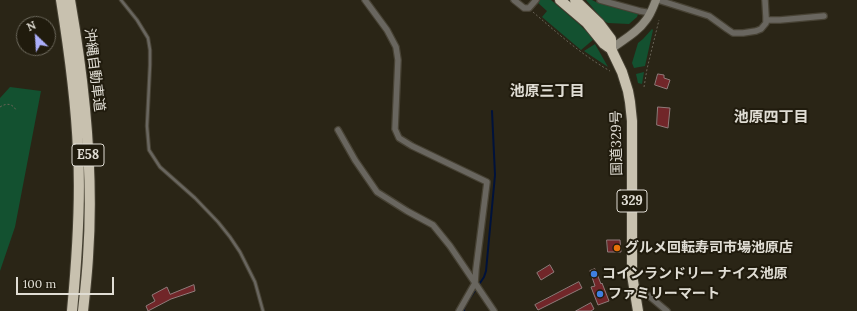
<!DOCTYPE html>
<meta charset="utf-8">
<style>
body{margin:0}
#map{position:relative;width:857px;height:311px;overflow:hidden;background:#2a2516;font-family:Lora,serif}
canvas{display:block}
.north{position:absolute;left:16px;top:16px;width:40px;height:40px;box-sizing:border-box;background:#201b0d;border:1px solid #6d695d;border-radius:50%;rotate:335deg;font-size:11px;font-weight:700;line-height:16px;text-align:center;color:#e0ddd4}
.north::after{content:'';display:block;margin:auto;width:14px;height:18px;background:#acaffb;clip-path:polygon(50% 0,100% 100%,50% 72%,0 100%)}
.scale{position:absolute;left:16px;top:277px;width:98px;height:18px;box-sizing:border-box;border:2px solid #e0ddd4;border-top:0;padding-left:5px;font-size:12px;line-height:14px;white-space:nowrap;color:#e0ddd4;-webkit-text-stroke:3px #201b0d;paint-order:stroke}
</style>
<div id="map">
<canvas width="857" height="311"></canvas>
<div class="north">N</div>
<div class="scale">100 m</div>
</div>
<script>
const ctx = document.querySelector('canvas').getContext('2d');
ctx.lineJoin = 'round';
function paint(path, color) { ctx.fillStyle = color; ctx.fill(path, 'evenodd'); }
function strokePath(path, color, width, dash) { ctx.strokeStyle = color; ctx.lineWidth = width; ctx.lineCap = dash ? 'butt' : 'round'; ctx.setLineDash(dash || []); ctx.stroke(path); }
function drawText(font, color, halo, rows, align = 'center') {
  ctx.font = font + ' Lora,"Noto Sans JP",serif'; ctx.lineWidth = 4; ctx.setLineDash([]); ctx.textBaseline = 'middle'; ctx.strokeStyle = halo; ctx.fillStyle = color; for (const [text, x, y, turn = 0] of rows) {
    ctx.save(); ctx.translate(x, y); ctx.rotate((+turn || 0) * Math.PI / 180); ctx.textAlign = isNaN(turn) ? turn : align; if (halo) ctx.strokeText(text, 0, 0); ctx.fillText(text, 0, 0); ctx.restore();
  }
}
paint(new Path2D(`
 M539 0H551L580 25 594 39 581 50 542 17 547 11 537 2Z
 M586 0H592L596 2 638 14 637 17 629 24 608 23 604 21Z
 M652 29 653 30 645 66 634 68 632 63 638 43 643 39Z
 M595 44 599 51 608 67 584 51Z
 M644 72 642 84 638 83 636 74Z
 M10 87 41 91 15 227 0 271V98Z`), '#135130');
strokePath(new Path2D(`
 M464 311V309L466 304 484 277 486 271 495 175 492 111`), '#00123b', 2);
const building = new Path2D(`
 M658 74 664 75V78L670 80 667 89 655 85Z
 M658 107 670 108 668 128 657 125Z
 M607 240H620L621 252H608Z
 M550 265 554 272 541 280 537 273Z
 M595 269 601 284 602 283 609 301 598 305 591 287 595 286 590 271Z
 M579 282 582 288 538 310 535 305Z
 M194 285 195 291 171 299 148 311 146 306 155 301 152 295 167 287 170 294Z
 M591 303 594 309 591 311H576Z`);
paint(building, '#712629');
strokePath(building, '#8f7b7a', 1);
const lane = new Path2D(`
 M121 0 137 20 148 38 150 50V65L147 126 149 150 160 167 195 198 218 222 230 237 240 252 255 282 263 311`);
const street = new Path2D(`
 M365 0 387 30 396 47 398 60 395 129 399 138 412 146 487 182 476 269 475 283 459 311
 M514 0 524 8H529L536 0
 M600 0 640 11 651 13
 M658 0 709 16 727 29 733 33H743L756 31 761 29 766 23V17L765 0
 M766 20H780L824 16
 M338 130 355 160 377 192 407 211 433 225 450 246 494 311
 M634 289 649 296 667 311`);
const secondary = new Path2D(`
 M611 49C623 40 638 32 646 20 651 14 653 7 656 0`);
const highway = new Path2D(`
 M61 0C69 50 76 100 78 151 81 204 77 258 72 311
 M70 0C85 85 94 171 88 257 87 275 85 293 83 311
 M560 0 587 23 604 44 611 49
 M575 0 599 23 611 39V49L622 72 628 91 630 102 632 121V275L638 311`);
strokePath(lane, '#474234', 4.5);
strokePath(street, '#474234', 8);
strokePath(secondary, '#474234', 10);
strokePath(highway, '#474234', 12);
strokePath(new Path2D(`
 M533 12C557 33 582 55 610 71
 M644 87 647 69 659 20
 M0 107C6 103 12 103 16 110`), '#686356', 1, [2, 2]);
strokePath(lane, '#69665f', 2.5);
strokePath(street, '#69665f', 5.5);
strokePath(secondary, '#8f8b7f', 8);
strokePath(highway, '#c8c1af', 10);
for (const [x, y, r, color] of [
 [617,248,4,"#e8710a"],
 [594,274,4,"#3f7fe0"],
 [600,294,4,"#3f7fe0"]
]) { const dot = new Path2D(); dot.arc(x, y, r, 0, 2 * Math.PI); ctx.fillStyle = color; ctx.fill(dot); strokePath(dot, '#201b0d', 1.5); }
for (const [x, y, w] of [
 [88,155,32],
 [632,201,30]
]) { const box = new Path2D(); box.roundRect(x - w / 2, y - 11, w, 22, 3); ctx.fillStyle = '#201b0d'; ctx.fill(box); strokePath(box, '#e0ddd4', 1); }
drawText('bold 13px', '#e0ddd4', null, [
 ["E58",88,155],
 ["329",632,201]
]);
drawText('14px', '#e0ddd4', '#201b0d', [
 ["沖縄自動車道",94,70,83],
 ["国道329号",617,143,-91]
]);
drawText('bold 14px', '#e0ddd4', '#201b0d', [
 ["グルメ回転寿司市場池原店",625,248],
 ["コインランドリー ナイス池原",602,274],
 ["ファミリーマート",608,294]
], 'left');
drawText('bold 15px', '#e0ddd4', '#201b0d', [
 ["池原三丁目",547,92],
 ["池原四丁目",771,118]
]);
</script>
